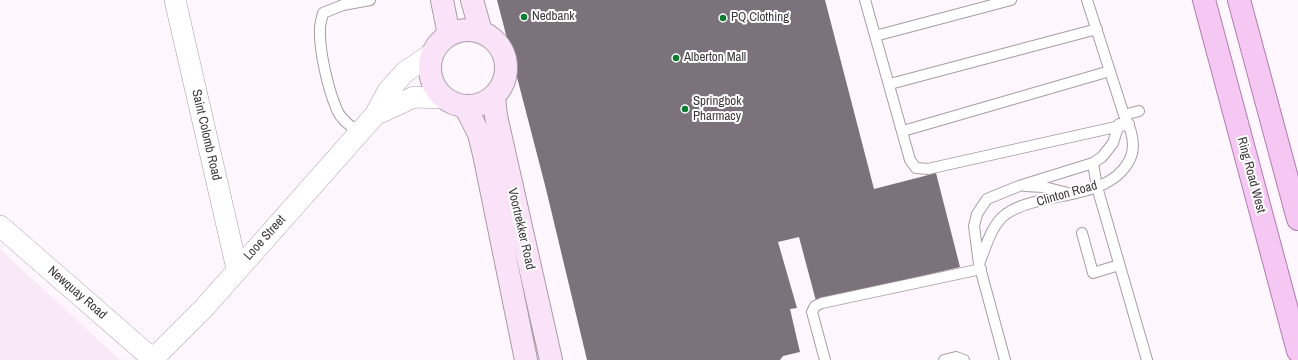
<!DOCTYPE html>
<style>
body{margin:0}
canvas{display:block;background:#fff6fe}
</style>
<canvas width="1298" height="360"></canvas>
<script>
const ctx = document.querySelector('canvas').getContext('2d');
ctx.lineJoin = 'round';
function paint(path, color) { ctx.fillStyle = color; ctx.fill(path, 'evenodd'); }
function strokePath(path, color, width, dash) { ctx.strokeStyle = color; ctx.lineWidth = width; ctx.lineCap = dash ? 'butt' : 'round'; ctx.setLineDash(dash || []); ctx.stroke(path); }
function drawText(font, color, halo, rows, align = 'center') {
  ctx.font = font + ' "Archivo Narrow",sans-serif'; ctx.lineWidth = 4; ctx.setLineDash([]); ctx.textBaseline = 'middle'; ctx.strokeStyle = halo; ctx.fillStyle = color; for (const [text, x, y, turn = 0] of rows) {
    ctx.save(); ctx.translate(x, y); ctx.rotate((+turn || 0) * Math.PI / 180); ctx.textAlign = isNaN(turn) ? turn : align; if (halo) ctx.strokeText(text, 0, 0); ctx.fillText(text, 0, 0); ctx.restore();
  }
}
paint(new Path2D(`
 M0 249 120 360H0Z`), '#f9e9f8');
paint(new Path2D(`
 M497 0H825L874 189 936 173 960 267 816 301 799 237 778 242 797 308 790 309 800 352 783 356 780 360H587L546 189Z`), '#7c727b');
const lane = new Path2D(`
 M865 0 910 160 916 168 928 169 950 164 1129 124
 M875 36 1011 0
 M890 84 1097 29
 M1124 115 1139 111
 M903 131 1110 71
 M359 133C351 126 341 120 337 110 328 89 319 51 320 28 320 23 322 18 323 13L343 5 370 0
 M1093 163 1097 187 1147 360
 M1025 186 1044 187 1068 193
 M1082 233 1093 273 1119 265
 M979 264C986 247 991 225 1006 214 1041 190 1107 202 1129 161 1137 146 1132 130 1124 115L1087 0
 M825 360 812 312 815 306 822 303 981 269
 M944 360 956 357 964 360
 M1005 360 979 264 974 226 977 214 987 199 1019 186 1093 163 1102 157 1113 143 1119 124`);
const street = new Path2D(`
 M175 0 237 269
 M375 115 414 97 444 98
 M0 226 154 360
 M153 359 204 308 375 115 388 91 405 72 433 53`);
const secondary = new Path2D(`
 M442 0 449 35
 M472 0 481 32
 M430 68a38 38 0 1 1 76 0a38 38 0 1 1-76 0Z
 M494 97 496 116 551 360
 M465 106 479 134 484 154 526 360`);
const primary = new Path2D(`
 M1204 0 1298 351
 M1239 0 1298 219`);
strokePath(lane, '#a79da6', 12);
strokePath(street, '#a79da6', 22);
strokePath(secondary, '#a79da6', 24);
strokePath(primary, '#b07eae', 24);
strokePath(lane, '#fff', 10);
strokePath(street, '#fff', 21);
strokePath(secondary, '#fae3f9', 22);
strokePath(primary, '#f5c8f4', 22);
for (const [x, y, r, color] of [
 [524,17,4,"#0b7b30"],
 [723,18,4,"#0b7b30"],
 [676,58,4,"#0b7b30"],
 [685,109,4,"#0b7b30"]
]) { const dot = new Path2D(); dot.arc(x, y, r, 0, 2 * Math.PI); ctx.fillStyle = color; ctx.fill(dot); strokePath(dot, '#fff', 1.5); }
drawText('13px', '#3c383b', '#fff', [
 ["Nedbank",532,17],
 ["PQ Clothing",731,18],
 ["Alberton Mall",684,58],
 ["Springbok",693,102],
 ["Pharmacy",693,117]
], 'left');
drawText('13px', '#3c383b', '#fff', [
 ["Saint Colomb Road",206,135,77],
 ["Ring Road West",1251,175,75],
 ["Clinton Road",1067,194,-16],
 ["Voortrekker Road",521,229,77],
 ["Looe Street",265,238,-48],
 ["Newquay Road",77,293,41]
]);
</script>
